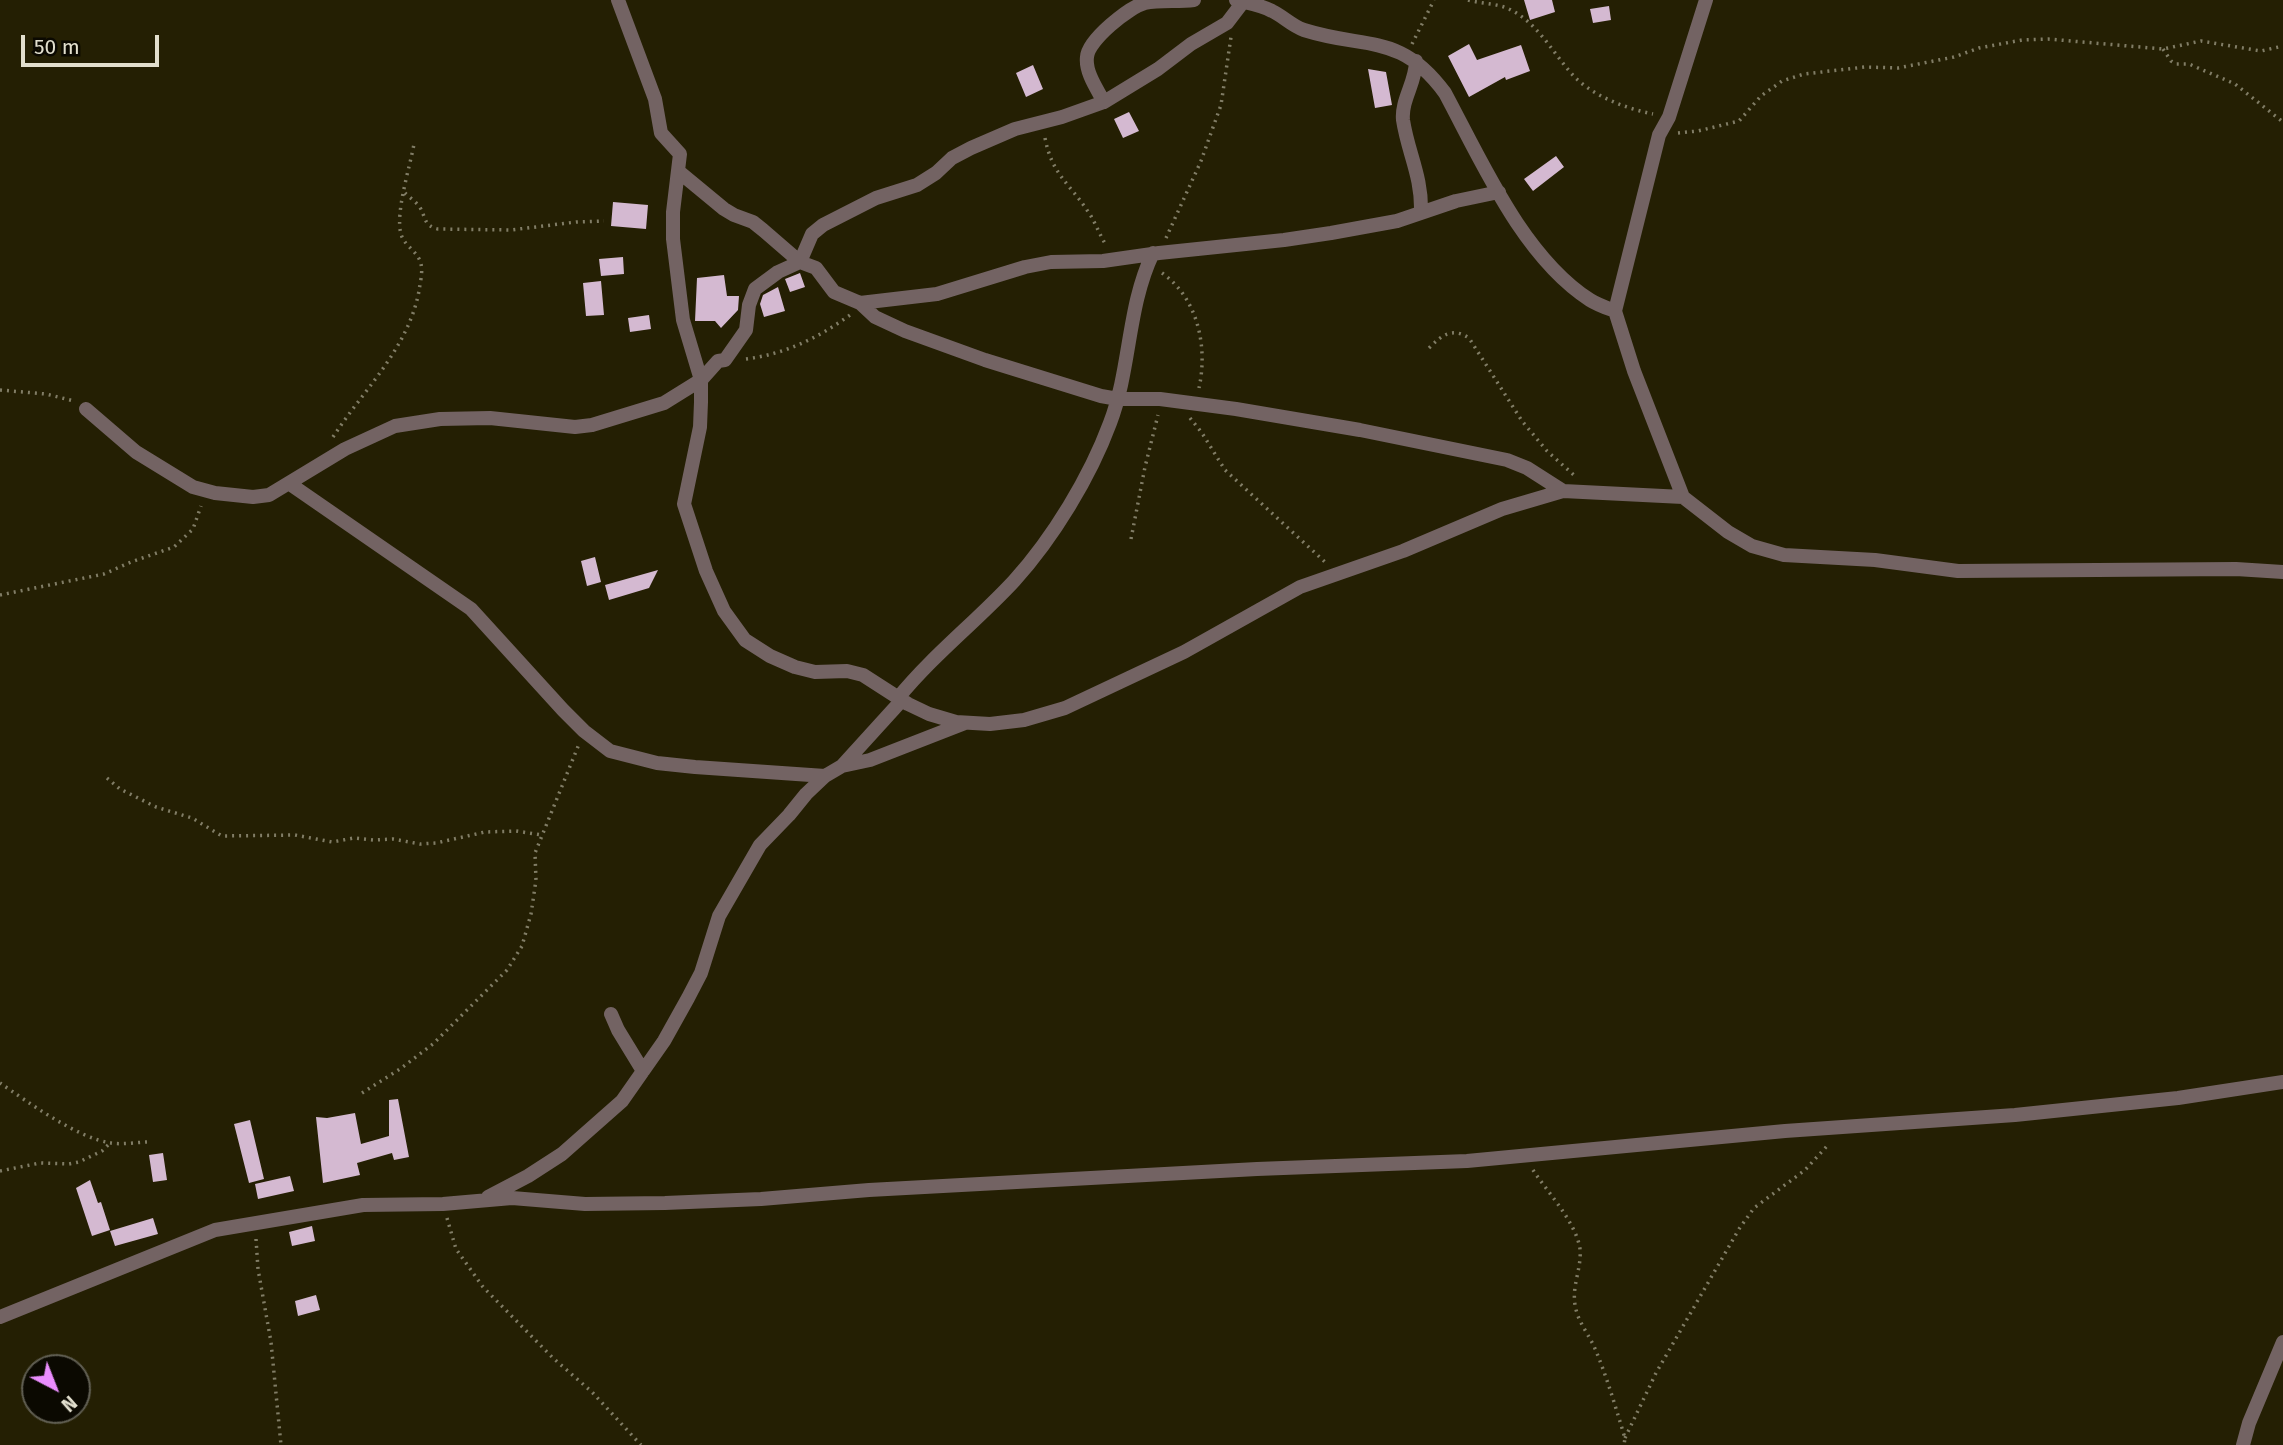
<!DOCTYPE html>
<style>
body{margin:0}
#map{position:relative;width:2283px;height:1445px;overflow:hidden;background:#241f03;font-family:"Fira Sans",sans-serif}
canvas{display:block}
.north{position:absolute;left:21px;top:1354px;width:70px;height:70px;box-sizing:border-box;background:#0b0901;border:2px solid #615f53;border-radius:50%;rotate:138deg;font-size:19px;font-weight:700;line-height:28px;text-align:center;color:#e2dfce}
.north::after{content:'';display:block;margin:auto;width:24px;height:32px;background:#ea8dfd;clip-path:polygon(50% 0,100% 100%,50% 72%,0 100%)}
.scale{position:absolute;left:21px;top:35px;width:138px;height:32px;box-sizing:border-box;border:4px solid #e2dfce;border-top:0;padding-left:9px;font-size:21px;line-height:24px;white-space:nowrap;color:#e2dfce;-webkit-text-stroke:5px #0b0901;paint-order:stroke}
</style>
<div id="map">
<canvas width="2283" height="1445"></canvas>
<div class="north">N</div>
<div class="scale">50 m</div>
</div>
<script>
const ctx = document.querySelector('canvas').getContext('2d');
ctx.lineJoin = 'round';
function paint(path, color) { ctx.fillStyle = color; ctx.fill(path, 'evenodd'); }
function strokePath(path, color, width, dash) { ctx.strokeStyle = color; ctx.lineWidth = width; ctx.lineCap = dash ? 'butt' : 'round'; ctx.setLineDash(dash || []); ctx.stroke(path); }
paint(new Path2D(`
 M1524 0H1552L1555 12 1530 20Z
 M1609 6 1611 20 1593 23 1590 9Z
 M1469 44 1477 60 1521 45 1530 71 1506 80 1505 77 1469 97 1448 56Z
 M1033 65 1043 89 1026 97 1016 73Z
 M1368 69 1386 72 1392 105 1375 108Z
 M1129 112 1139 131 1123 138 1114 119Z
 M1556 156 1564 167 1533 191 1524 179Z
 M613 202 648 205 646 229 611 226Z
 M623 257 624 274 601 276 599 259Z
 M800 273 805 287 790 292 785 279Z
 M724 275 727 296H739L738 310 721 328 715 321H695L697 278Z
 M601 281 604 315 586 316 583 283Z
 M778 287 785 311 764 317 760 304 763 295Z
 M649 315 651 329 630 332 628 318Z
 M595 557 601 582 587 586 581 561Z
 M658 570 649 588 609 600 605 585Z
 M398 1099 409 1157 394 1160 392 1153 357 1163 360 1175 323 1183 316 1117 327 1118 355 1113 361 1144 389 1136V1100Z
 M250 1120 264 1179 249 1183 234 1124Z
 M163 1153 167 1180 153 1182 149 1155Z
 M290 1176 294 1191 258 1199 255 1184Z
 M90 1180 98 1203 101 1202 110 1230 92 1236 76 1188Z
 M153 1218 158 1234 115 1246 110 1231Z
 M312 1226 315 1241 292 1246 289 1232Z
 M316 1295 320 1310 298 1316 295 1301Z`), '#d4b9d1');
strokePath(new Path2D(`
 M1468 0C1482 4 1498 3 1511 10 1538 24 1551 50 1571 73 1590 95 1624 108 1653 114
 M1412 44 1434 0
 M2163 49 2171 61 2176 64H2189L2235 84 2283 122
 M1678 133 1698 131 1739 121 1761 96 1782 81 1804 74 1865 67 1898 68 1954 57 1979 48 2022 40 2048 39 2163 49 2201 41 2261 51 2283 46
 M1045 138C1052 174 1068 182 1087 210 1095 221 1099 234 1106 245
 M405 193C409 197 415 201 419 206 426 216 423 226 438 229L511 230 576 222 604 221
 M1166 238 1201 161 1221 105 1231 37
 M1162 273C1198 298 1208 347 1199 388
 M1429 348C1442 335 1452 327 1469 338L1522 421 1547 451 1575 476
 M746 359C785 354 818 338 850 315
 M0 390 46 394 74 401
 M1190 418 1202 433 1225 470 1325 562
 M333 437C364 389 408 349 419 291 420 283 423 273 421 264 418 251 404 246 401 234 395 213 410 167 414 144
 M1131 539 1145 467 1158 415
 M0 595 104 574 131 562 174 547 193 529 201 506
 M107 778 120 789 156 807 192 818 222 836 295 835 332 842 354 838 373 840 393 839 420 844 436 843 485 832 516 831 542 835
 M0 1083C28 1102 77 1138 111 1143 123 1145 137 1142 149 1142
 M362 1093 400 1069 433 1044 507 970 522 946 531 914 536 880 535 853 579 744
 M1533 1170C1548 1193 1576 1222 1580 1249 1582 1271 1569 1289 1577 1313 1581 1326 1591 1338 1596 1351 1608 1380 1616 1409 1625 1438L1624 1445
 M0 1171 40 1163 69 1164 79 1162 102 1151 110 1143
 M447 1218 456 1249 483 1287 553 1358 592 1392 641 1445
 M256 1239 258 1269 271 1342 281 1445
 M1625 1438 1656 1373 1739 1229 1754 1208 1805 1170 1828 1145`), '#817d66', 3.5, [2, 5]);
strokePath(new Path2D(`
 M618 0 655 99 661 133 680 154 673 212V239L683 320 701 380V402L700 427 684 504 706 571 724 611 745 640 770 656 795 667 815 672 847 671 863 675 908 704 929 714 956 722 990 724 1024 720 1065 708 1184 652 1300 587 1403 551 1502 509 1563 491 1683 497
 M1236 0C1247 3 1261 5 1272 11 1283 16 1292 26 1304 30 1367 50 1400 32 1445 93 1482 162 1523 257 1590 300 1598 305 1607 308 1615 311
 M1706 0 1669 117 1659 135 1615 311 1634 371 1683 497 1728 532 1752 546 1784 555 1875 560 1958 571 2236 569 2283 572
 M1416 61C1416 82 1401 100 1403 120 1408 153 1422 176 1421 212
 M1104 102C1097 89 1085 72 1087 57 1088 40 1129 7 1145 3 1160 0 1178 2 1194 0
 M678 171 724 209 734 215 753 222 763 230 800 262 816 268 834 292 860 303 875 317 905 331 985 360 1101 396 1118 399H1160L1236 409 1360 430 1507 460 1527 468 1563 491
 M860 303 937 294 1025 267 1051 262 1103 261 1159 253 1284 240 1331 233 1397 221 1456 201 1499 192
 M86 409 136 452 193 487 215 493 253 497 269 495 345 449 395 426 440 419 490 418 575 427 592 425 664 403 701 380 718 361 725 360 746 330 749 305 755 289 778 272 800 262 812 234 823 225 876 198 917 185 936 173 952 158 971 148 1015 129 1062 117 1104 102 1158 69 1191 44 1227 23 1243 2
 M290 484 471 609 563 710 584 731 610 751 657 763 695 767 825 776
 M898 698C933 655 977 621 1014 581 1053 538 1090 477 1110 423 1131 368 1127 307 1153 253
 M842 766 902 700
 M611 1014 618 1030 643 1071
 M488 1197 528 1176 562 1154 622 1101 664 1041 688 998 701 973 719 916 760 845 789 815 806 794 825 776 842 766 870 760 965 723
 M0 1317 215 1230 363 1205 443 1204 512 1198 585 1204 665 1203 761 1199 869 1190 1257 1169 1467 1161 1785 1131 2015 1115 2178 1098 2283 1082
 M2243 1445 2249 1423 2283 1342`), '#736363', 14);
</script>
